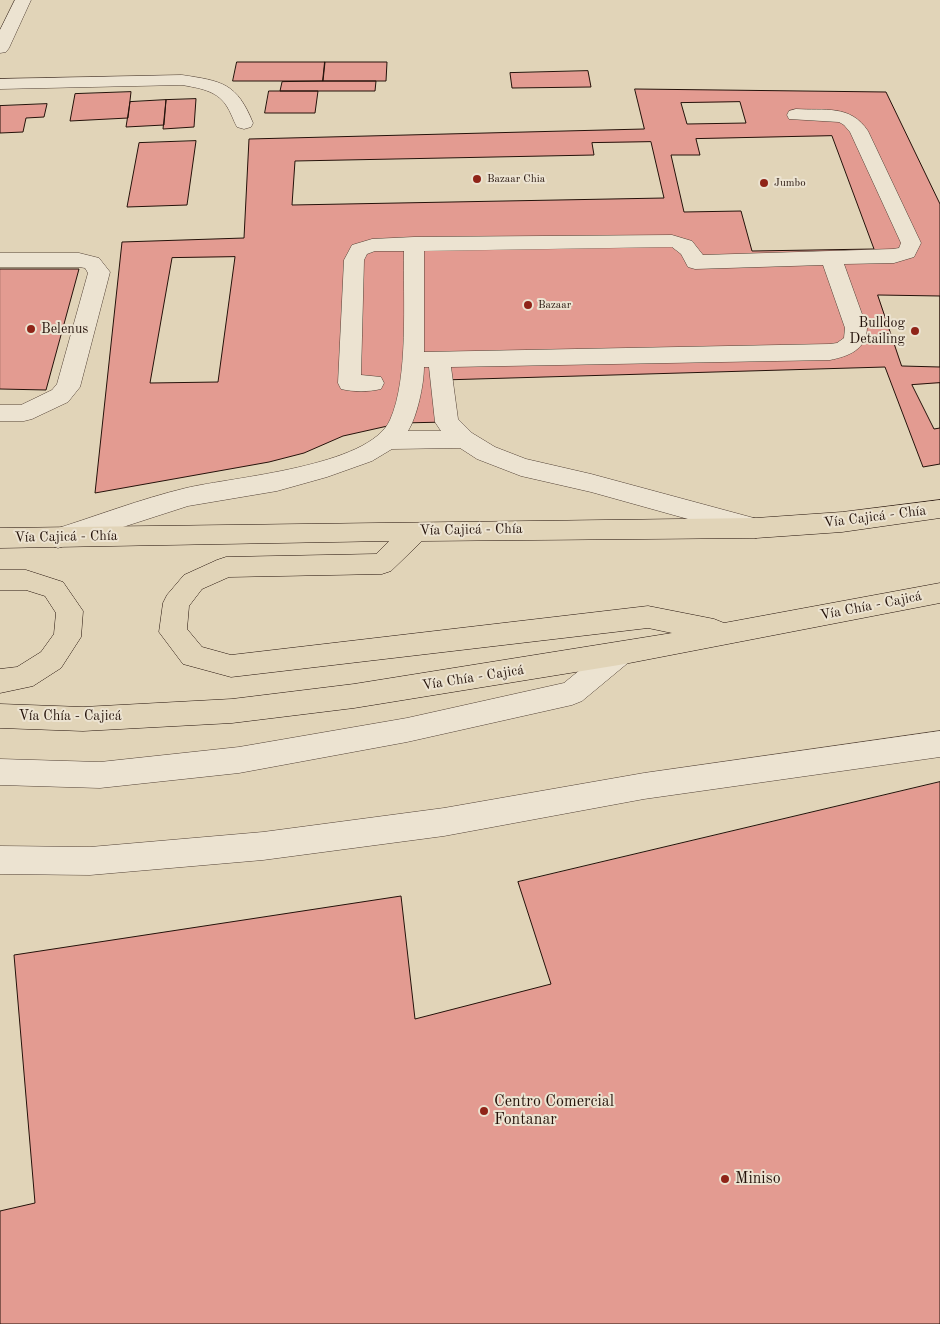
<!DOCTYPE html>
<meta charset="utf-8">
<style>
body{margin:0}
canvas{display:block;background:#e1d4b8}
</style>
<canvas width="940" height="1324"></canvas>
<script>
const ctx = document.querySelector('canvas').getContext('2d');
ctx.lineJoin = 'round';
function paint(path, color) { ctx.fillStyle = color; ctx.fill(path, 'evenodd'); }
function strokePath(path, color, width, dash) { ctx.strokeStyle = color; ctx.lineWidth = width; ctx.lineCap = dash ? 'butt' : 'round'; ctx.setLineDash(dash || []); ctx.stroke(path); }
function drawText(font, color, halo, rows, align = 'center') {
  ctx.font = font + ' "Old Standard TT",serif'; ctx.lineWidth = 4; ctx.setLineDash([]); ctx.textBaseline = 'middle'; ctx.strokeStyle = halo; ctx.fillStyle = color; for (const [text, x, y, turn = 0] of rows) {
    ctx.save(); ctx.translate(x, y); ctx.rotate((+turn || 0) * Math.PI / 180); ctx.textAlign = isNaN(turn) ? turn : align; if (halo) ctx.strokeText(text, 0, 0); ctx.fillText(text, 0, 0); ctx.restore();
  }
}
const building = new Path2D(`
 M237 62H325L323 81H233Z
 M325 62H387L386 81H323Z
 M588 71 591 87 512 88 510 73Z
 M323 81H376L375 91H280L282 82Z
 M635 89 886 92 940 204V464L923 467 885 367 442 380 447 422 401 423 343 436 304 453 269 462 95 493 122 242 244 238 249 139 644 129Z
 M269 91H318L315 113H265Z
 M131 92 128 118 70 121 75 94Z
 M196 99 194 127 163 129 166 100Z
 M166 100 164 125 126 127 130 102Z
 M740 102 746 123 687 124 681 103Z
 M47 104 44 117 26 118 23 132 0 133V106Z
 M832 136 874 249 752 251 741 211 684 212 671 155H700L696 139Z
 M196 141 187 205 127 207 139 143Z
 M651 142 664 198 292 205 295 161 594 155 592 143Z
 M235 257 218 382 150 383 172 258Z
 M0 269H79L46 390 0 389Z
 M878 295 940 296V367L902 366Z
 M940 383V428L934 429 912 385Z
 M940 782V1324H0V1211L35 1203 14 955 401 896 415 1019 551 984 518 882Z`);
paint(building, '#e39b91');
strokePath(building, '#24120a', 1);
const minor = new Path2D(`
 M15 0H31L9 48 6 52 0 53V30Z
 M182 75C222 81 237 83 253 123L251 127 244 129 237 127C233 120 231 112 226 105 216 90 198 88 182 85L0 89V79Z
 M796 109C825 111 850 104 868 131L921 243 914 257 894 263 844 264 867 328C866 350 849 356 830 360L451 367 458 419 472 433 495 447 526 459 591 474 765 521 769 528 765 535 756 538 591 492 521 476 477 459 460 448 392 449 372 461 327 477 277 491 188 506 58 548 49 545 45 538 49 531C94 517 140 499 186 488 232 477 369 467 390 420 409 378 403 299 404 251H375L367 254 364 260 361 375 381 377 384 383 381 389C368 392 354 392 341 389L338 383 344 260 352 245 372 239 414 237 672 235 692 241 703 255 893 249 899 248 901 243 850 132 844 125 839 122 789 119 787 115 789 111ZM672 247 681 254 688 267 695 269 823 265 845 328 844 338 837 343 830 344 424 352V251ZM424 367H429L435 422 441 431H408C417 417 424 385 424 367Z
 M0 253H79L99 258 110 272 80 387 68 402 32 419 24 421H0V405H21L52 390 57 384 88 273 85 268 79 267H0Z
 M619 643 629 646 633 654 629 662 582 701 572 705 407 742 239 773 100 788 0 785V759L100 762 239 747 407 718 564 683 609 646Z
 M940 731V757L644 799 444 836 263 860 90 875 0 874V846L90 847 263 832 444 808 644 773Z`);
const highway = new Path2D(`
 M940 500V518L842 532 756 538 422 541 391 571 382 574 229 577 202 589 189 606 187 629 202 647 231 655 648 606 714 619 724 623 940 583V603L619 665 354 708 232 723 83 731 0 728V704L83 707 232 699 354 684 672 633 648 628 231 677 183 664 159 632 163 603 167 595 184 575 217 560 226 557 376 554 389 541 0 548V528L756 518 842 512Z
 M0 570H26L63 582 83 611 81 637 61 668 33 686 0 693V669L17 667 41 652 54 634 56 613 45 596 26 590H0Z`);
strokePath(minor, '#534236', 1);
strokePath(highway, '#24120a', 1);
paint(minor, '#ece3d1');
paint(highway, '#e1d4b8');
for (const [x, y, r, color] of [
 [477,179,5,"#8f2418"],
 [764,183,5,"#8f2418"],
 [528,305,5,"#8f2418"],
 [31,329,5,"#8f2418"],
 [915,331,5,"#8f2418"],
 [484,1111,5,"#8f2418"],
 [725,1179,5,"#8f2418"]
]) { const dot = new Path2D(); dot.arc(x, y, r, 0, 2 * Math.PI); ctx.fillStyle = color; ctx.fill(dot); strokePath(dot, '#ece3d1', 2); }
drawText('11px', '#24120a', '#ece3d1', [
 ["Bazaar Chia",487,179],
 ["Jumbo",774,183],
 ["Bazaar",538,305]
], 'left');
drawText('14px', '#24120a', '#ece3d1', [
 ["Bulldog",905,323],
 ["Detailing",905,339],
 ["Belenus",41,329,"left"]
], 'right');
drawText('14px', '#24120a', '#ece3d1', [
 ["Vía Cajicá - Chía",875,517,-7],
 ["Vía Cajicá - Chía",471,530,-1],
 ["Vía Cajicá - Chía",66,537,-1],
 ["Vía Chía - Cajicá",871,606,-11],
 ["Vía Chía - Cajicá",473,678,-9],
 ["Vía Chía - Cajicá",70,716]
]);
drawText('16px', '#24120a', '#ece3d1', [
 ["Centro Comercial",494,1102],
 ["Fontanar",494,1120],
 ["Miniso",735,1179]
], 'left');
</script>
